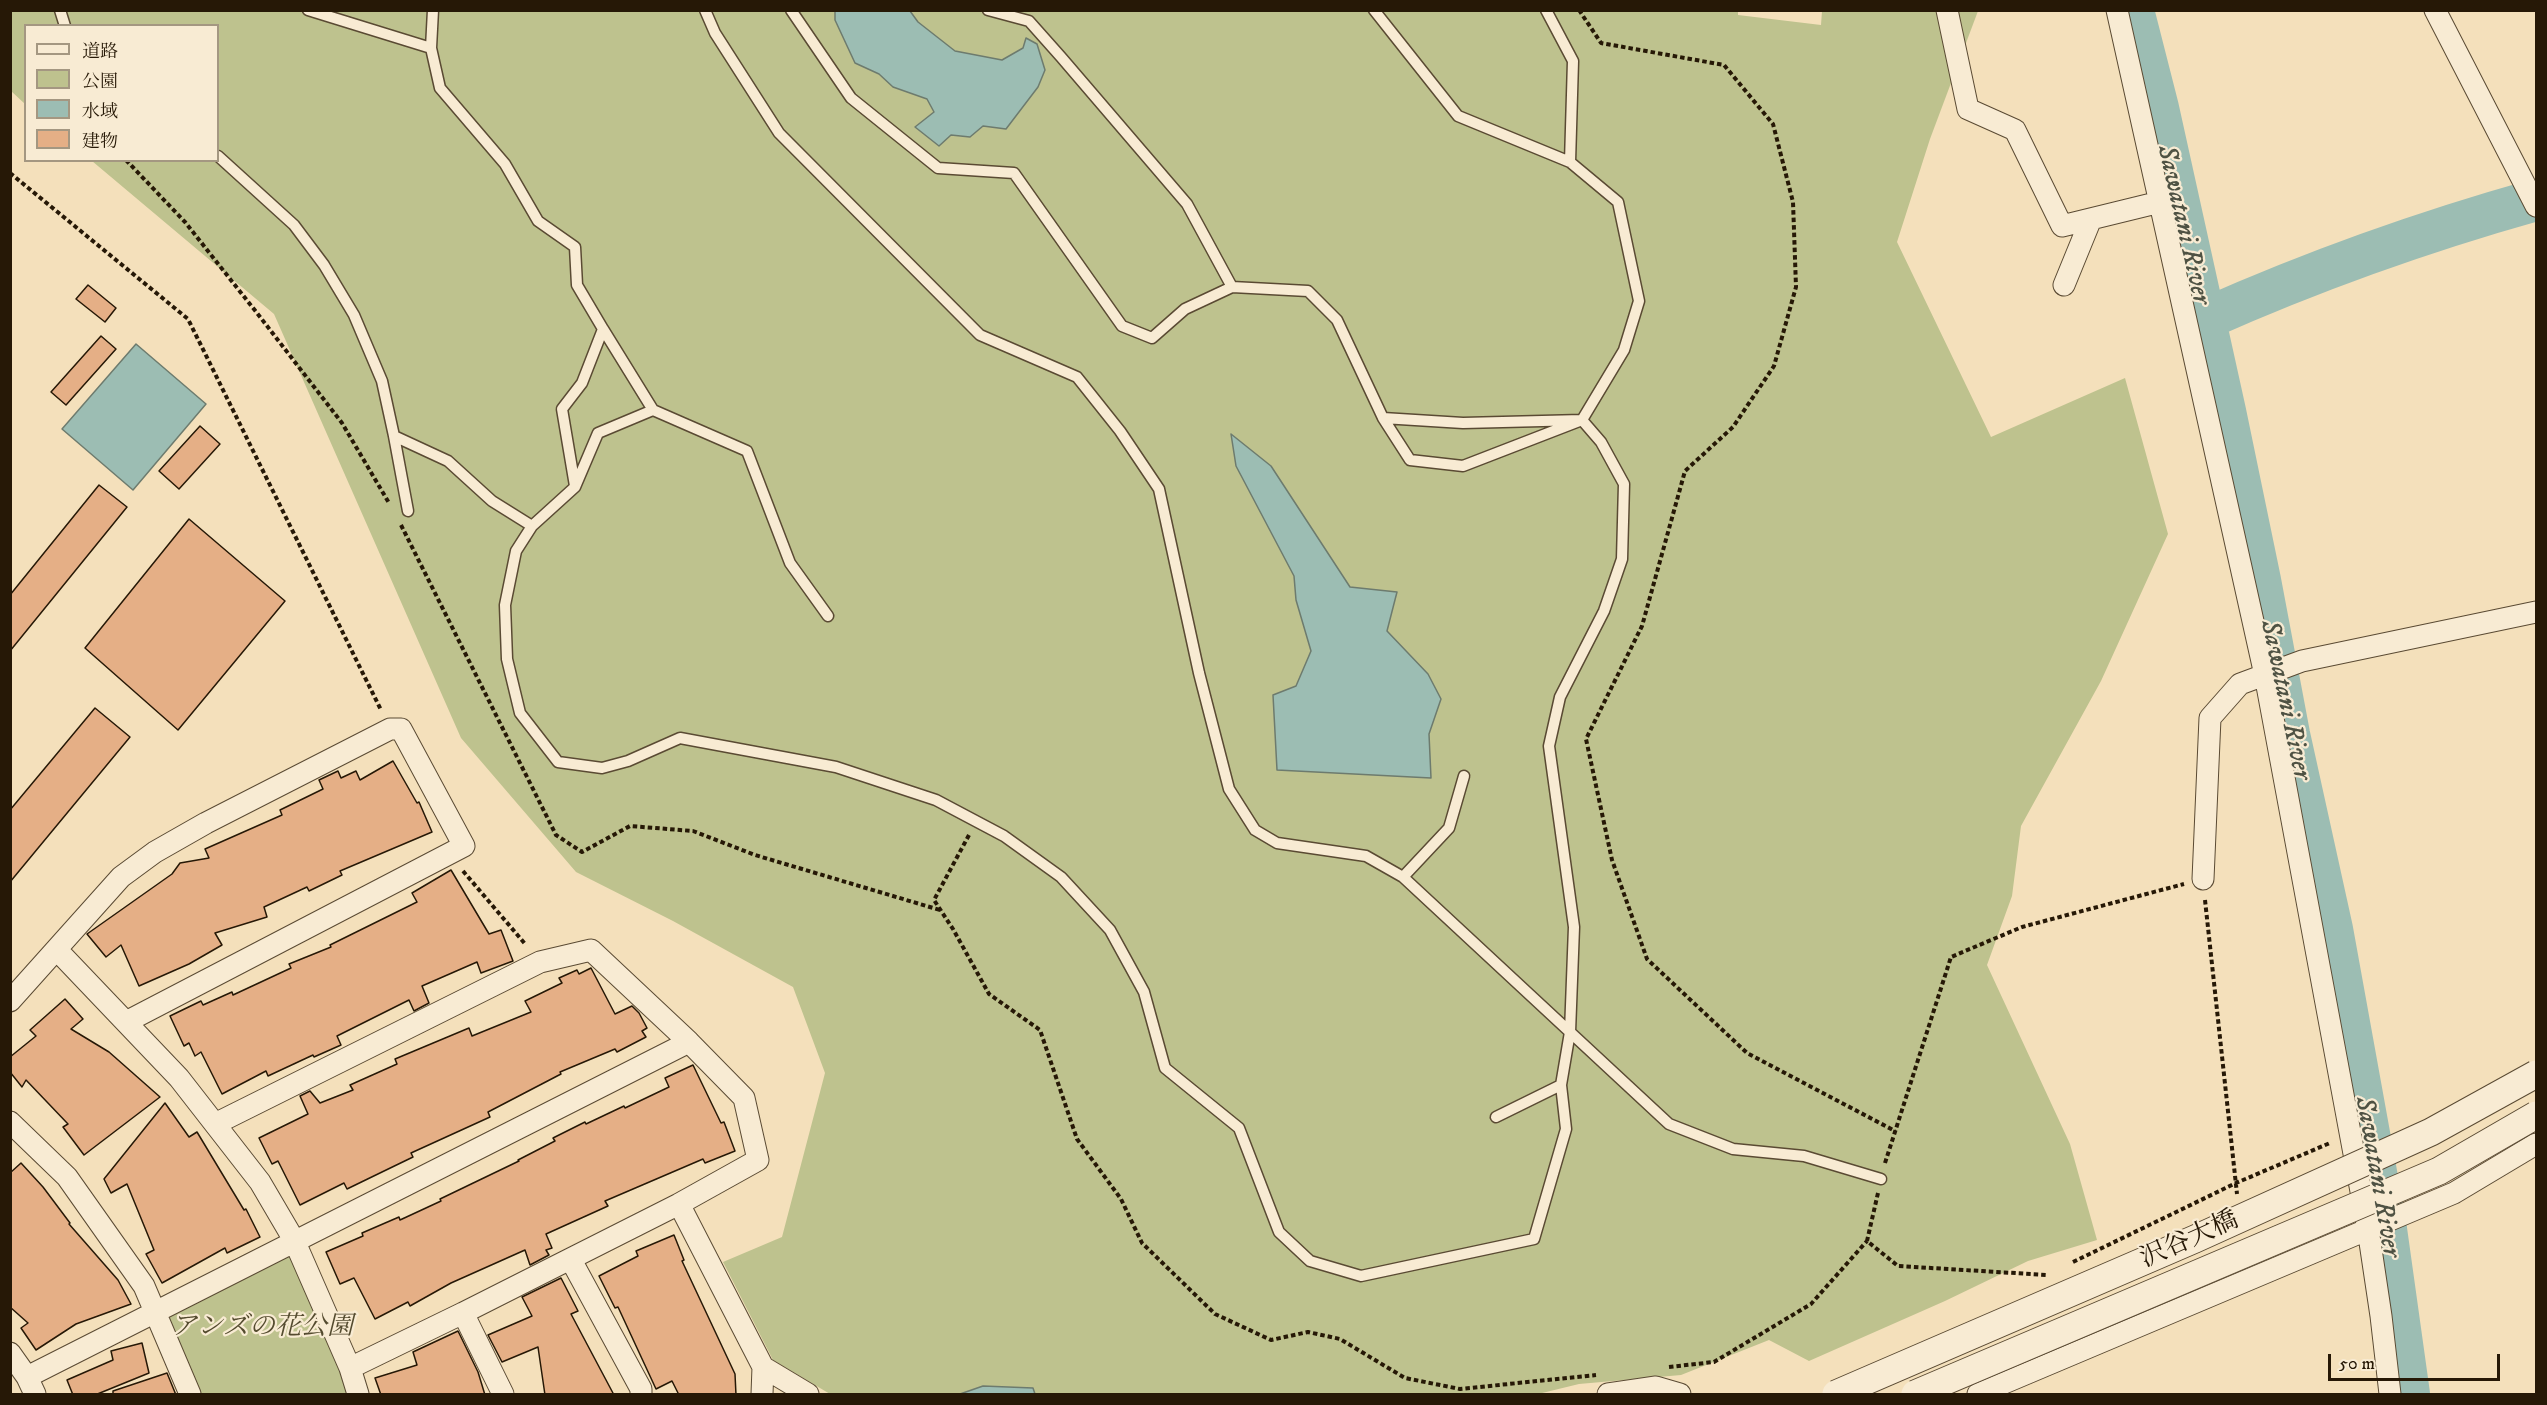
<!DOCTYPE html>
<meta charset="utf-8">
<style>
body{margin:0}
#map{position:relative;width:2547px;height:1405px;overflow:hidden;background:#f4e0bb;font-family:"IM FELL DW Pica","Noto Serif JP",serif}
canvas{display:block}
.frame{position:absolute;inset:0;border:12px solid #261806;pointer-events:none}
.legend{position:absolute;left:24px;top:24px;width:195px;height:138px;box-sizing:border-box;background:#f8ebd3;border:2px solid #a49781;margin:0;padding:8px 10px;list-style:none;font-size:18px;color:#261806}
.legend li{display:flex;align-items:center;gap:12px;height:30px}
.legend b{width:30px;border:2px solid #a49781}
.scale{position:absolute;left:2328px;top:1354px;width:172px;height:27px;box-sizing:border-box;border:3px solid #261806;border-top:0;padding-left:8px;font-size:18px;line-height:21px;white-space:nowrap;color:#261806;-webkit-text-stroke:4px #f8ebd3;paint-order:stroke}
</style>
<div id="map">
<canvas width="2547" height="1405"></canvas>
<div class="frame"></div>
<ul class="legend">
<li><b style="height:8px;background:#f8ebd3"></b>道路</li>
<li><b style="height:16px;background:#bec28e"></b>公園</li>
<li><b style="height:16px;background:#9cbdb3"></b>水域</li>
<li><b style="height:16px;background:#e5af86"></b>建物</li>
</ul>
<div class="scale">50 m</div>
</div>
<script>
const ctx = document.querySelector('canvas').getContext('2d');
ctx.lineJoin = 'round';
function paint(path, color) { ctx.fillStyle = color; ctx.fill(path, 'evenodd'); }
function strokePath(path, color, width, dash) { ctx.strokeStyle = color; ctx.lineWidth = width; ctx.lineCap = dash ? 'butt' : 'round'; ctx.setLineDash(dash || []); ctx.stroke(path); }
function drawText(font, color, halo, rows, align = 'center') {
  ctx.font = font + ' "IM FELL DW Pica","Noto Serif JP",serif'; ctx.lineWidth = 4.5; ctx.setLineDash([]); ctx.textBaseline = 'middle'; ctx.strokeStyle = halo; ctx.fillStyle = color; for (const [text, x, y, turn = 0] of rows) {
    ctx.save(); ctx.translate(x, y); ctx.rotate((+turn || 0) * Math.PI / 180); ctx.textAlign = isNaN(turn) ? turn : align; if (halo) ctx.strokeText(text, 0, 0); ctx.fillText(text, 0, 0); ctx.restore();
  }
}
paint(new Path2D(`
 M11 10H1738V15L1821 25 1822 11H1978L1930 139 1897 242 1991 437 2125 378 2168 534 2101 681 2021 826 2012 896 1987 965 2070 1144 2097 1240 2028 1261 1945 1301 1809 1361 1769 1340 1681 1375 1579 1384 1538 1394H830L773 1360 723 1262 782 1237 825 1073 793 987 673 921 576 872 461 738 274 314 92 161 218 160V26H26L25 104 11 91Z
 M294 1240 358 1394H190L155 1311Z`), '#bec28e');
const water = new Path2D(`
 M835 11H910L918 22 955 51 1002 60 1023 48 1026 38 1037 44 1045 70 1038 87 1006 129 983 126 970 137 951 135 939 146 915 127 934 112 927 99 893 87 879 74 855 63 835 20Z
 M136 344 206 404 133 490 62 429Z
 M1231 434 1271 466 1350 587 1397 592 1387 631 1428 674 1441 699 1429 734 1431 778 1277 770 1273 695 1296 686 1311 651 1296 600 1294 576 1236 466Z
 M983 1386 1033 1388 1035 1394H960Z`);
paint(water, '#9cbdb3');
strokePath(water, '#6d7b6e', 1.5);
strokePath(new Path2D(`
 M2133 10 2158 108 2225 411 2260 580 2289 734 2332 929 2385 1222 2409 1394
 M2205 319C2313 271 2422 232 2536 200`), '#9cbdb3', 42);
const building = new Path2D(`
 M88 285 116 308 105 322 76 299Z
 M101 336 116 349 66 405 51 392Z
 M200 426 220 444 179 489 159 471Z
 M99 485 127 507 10 651V595Z
 M189 519 285 601 178 730 85 648Z
 M95 708 130 737 10 882V810Z
 M393 761 417 803 419 802 432 832 340 871 342 875 309 891 307 887 264 907 267 917 215 933 222 945 189 964 139 986 121 945 106 957 87 934 172 874 180 863 209 858 205 849 282 815 280 810 323 789 319 780 338 771 341 778 356 771 360 780Z
 M451 870 489 934 501 930 513 961 481 973 477 962 422 986 429 1003 414 1011 409 1000 337 1036 341 1045 314 1057 313 1055 268 1076 266 1071 222 1094 201 1052 195 1056 189 1043 184 1046 170 1016 201 1001 203 1005 232 992 233 995 291 968 289 964 331 947 330 945 417 902 412 893Z
 M591 968 615 1014 632 1006 639 1013 647 1028 642 1031 646 1037 617 1052 615 1049 560 1072 561 1074 488 1112 490 1117 411 1153 413 1157 382 1172 347 1189 344 1183 300 1205 278 1161 272 1164 259 1138 308 1114 300 1096 310 1091 320 1103 353 1090 350 1085 397 1064 395 1059 469 1028 472 1036 531 1012 525 1001 562 983 559 978 577 970 579 974Z
 M65 999 83 1019 71 1029 109 1052 160 1097 84 1155 63 1127 68 1124 26 1080 22 1087 10 1072V1057L36 1036 30 1030Z
 M693 1065 721 1123 724 1122 735 1151 705 1163 703 1159 605 1201 608 1206 546 1234 552 1248 546 1250 549 1255 530 1265 525 1250 451 1283 410 1306 408 1302 375 1319 354 1278 340 1284 326 1252 363 1236 362 1233 399 1217 400 1220 441 1201 440 1199 519 1161 518 1160 555 1141 553 1138 585 1122 586 1124 624 1106 625 1108 669 1087 665 1078Z
 M165 1103 189 1137 197 1132 244 1210 246 1209 260 1237 227 1253 225 1248 162 1283 146 1254 154 1250 127 1184 111 1193 104 1179Z
 M21 1163 43 1187 70 1223 69 1224 118 1280 131 1304 76 1324 36 1350 21 1328 28 1323 10 1307V1173Z
 M674 1235 684 1260 682 1261 735 1374 736 1395H679L672 1381 656 1389 618 1307 615 1308 599 1276 638 1256 636 1251Z
 M561 1278 578 1311 571 1314 614 1395H545L538 1347 502 1362 488 1335 532 1316 522 1297Z
 M458 1331 478 1372 485 1395H381L375 1378 417 1365 413 1352Z
 M142 1343 149 1373 95 1395H73L67 1380 113 1360 111 1351Z
 M167 1373 176 1395H113V1391Z`);
paint(building, '#e5af86');
strokePath(building, '#261806', 1.5);
const service = new Path2D(`
 M60 10 65 26
 M308 10 431 48
 M433 10 431 48 440 88 505 164 538 221 575 247 577 285 603 329
 M705 10 715 33 779 133 980 335 1077 377 1120 431 1159 489 1199 673 1229 789 1255 830 1277 843 1366 856 1403 877 1669 1124 1733 1149 1804 1156 1881 1179
 M988 10 1029 21 1061 57 1187 204 1232 287
 M1374 10 1458 116 1570 162 1618 202 1639 301 1624 350 1582 420 1463 423 1383 418
 M1546 10 1573 61 1570 162
 M218 156 294 225 324 265 354 315 382 381 394 436 448 461 492 501 532 526 516 551 505 605 507 659 520 713 558 762 602 768 628 761 680 738 836 767 936 800 1004 836 1061 877 1110 930 1144 992 1165 1068 1239 1128 1279 1232 1310 1261 1361 1276 1534 1239 1566 1129 1561 1085 1570 1032 1574 927 1549 746 1560 697 1604 611 1622 559 1624 484 1601 442 1582 420 1463 466 1410 460 1383 418 1337 320 1308 291 1232 287 1185 309 1152 338 1122 326 1014 173 938 168 851 98 791 10
 M394 436 408 511
 M575 486 562 409 582 383 603 329 653 410
 M532 526 575 487 598 433 653 410 747 451 790 563 828 616
 M1403 877 1449 828 1464 776
 M1496 1117 1561 1085`);
const minor = new Path2D(`
 M1947 10 1968 109 2015 130 2062 226 2160 202
 M2117 10 2265 675 2368 1229 2381 1316 2390 1394
 M2435 10 2536 206
 M2064 285 2091 219
 M2203 879 2210 718 2240 684 2302 661 2536 612
 M57 950 179 1078 260 1182 294 1240 350 1368 358 1394
 M10 1001 121 877 155 852 206 823 390 729H401L464 846 126 1022
 M10 1122 67 1177 144 1286 190 1394
 M215 1124 540 962 591 950 689 1042 744 1098 758 1160 679 1204 763 1367 808 1394
 M571 1260 641 1389V1394
 M463 1313 679 1204
 M10 1353 27 1377 35 1394
 M350 1368 463 1313 503 1394
 M27 1377 689 1042
 M762 1394 763 1367
 M1608 1394 1656 1387 1680 1394
 M1978 1394 2454 1193 2536 1144`);
strokePath(service, '#5a4a33', 13);
strokePath(minor, '#5a4a33', 23);
strokePath(new Path2D(`
 M1579 10 1601 43 1724 65 1773 124 1793 202 1796 287 1774 366 1733 427 1685 471 1642 626 1586 739 1612 860 1647 959 1747 1053 1895 1131
 M126 160 185 222 257 313 342 423 389 503
 M10 173 188 319 381 710
 M401 525 556 835 582 852 630 826 693 831 755 855 940 910
 M969 835 934 900 953 929 989 994 1040 1030 1077 1139 1121 1199 1142 1243 1215 1314 1271 1340 1308 1332 1340 1339 1405 1378 1460 1389 1596 1375
 M463 871 526 945
 M2205 900 2237 1194
 M1885 1163 1951 957 2022 927 2184 884
 M1878 1193 1867 1241 1898 1266 2047 1275
 M2073 1262 2236 1183 2330 1143
 M1669 1367 1714 1362 1811 1304 1867 1241`), '#261806', 4, [4.5, 3]);
strokePath(service, '#f8ebd3', 10);
strokePath(minor, '#f8ebd3', 21);
const tertiaryBridge = new Path2D(`
 M1836 1394 2195 1239 2431 1132 2536 1074
 M1915 1394 2439 1171 2536 1115`);
strokePath(tertiaryBridge, '#5a4a33', 29, []);
strokePath(tertiaryBridge, '#f8ebd3', 27);
drawText('26px', '#261806', '#f8ebd3', [
 ["沢谷大橋",2190,1241,-24]
]);
drawText('italic 26px', '#544b2f', '#f8ebd3', [
 ["アンズの花公園",262,1329]
]);
drawText('italic 27px', '#4f5243', '#f8ebd3', [
 ["Sawatani River",2182,225,77],
 ["Sawatani River",2284,700,78],
 ["Sawatani River",2376,1177,80]
]);
</script>
